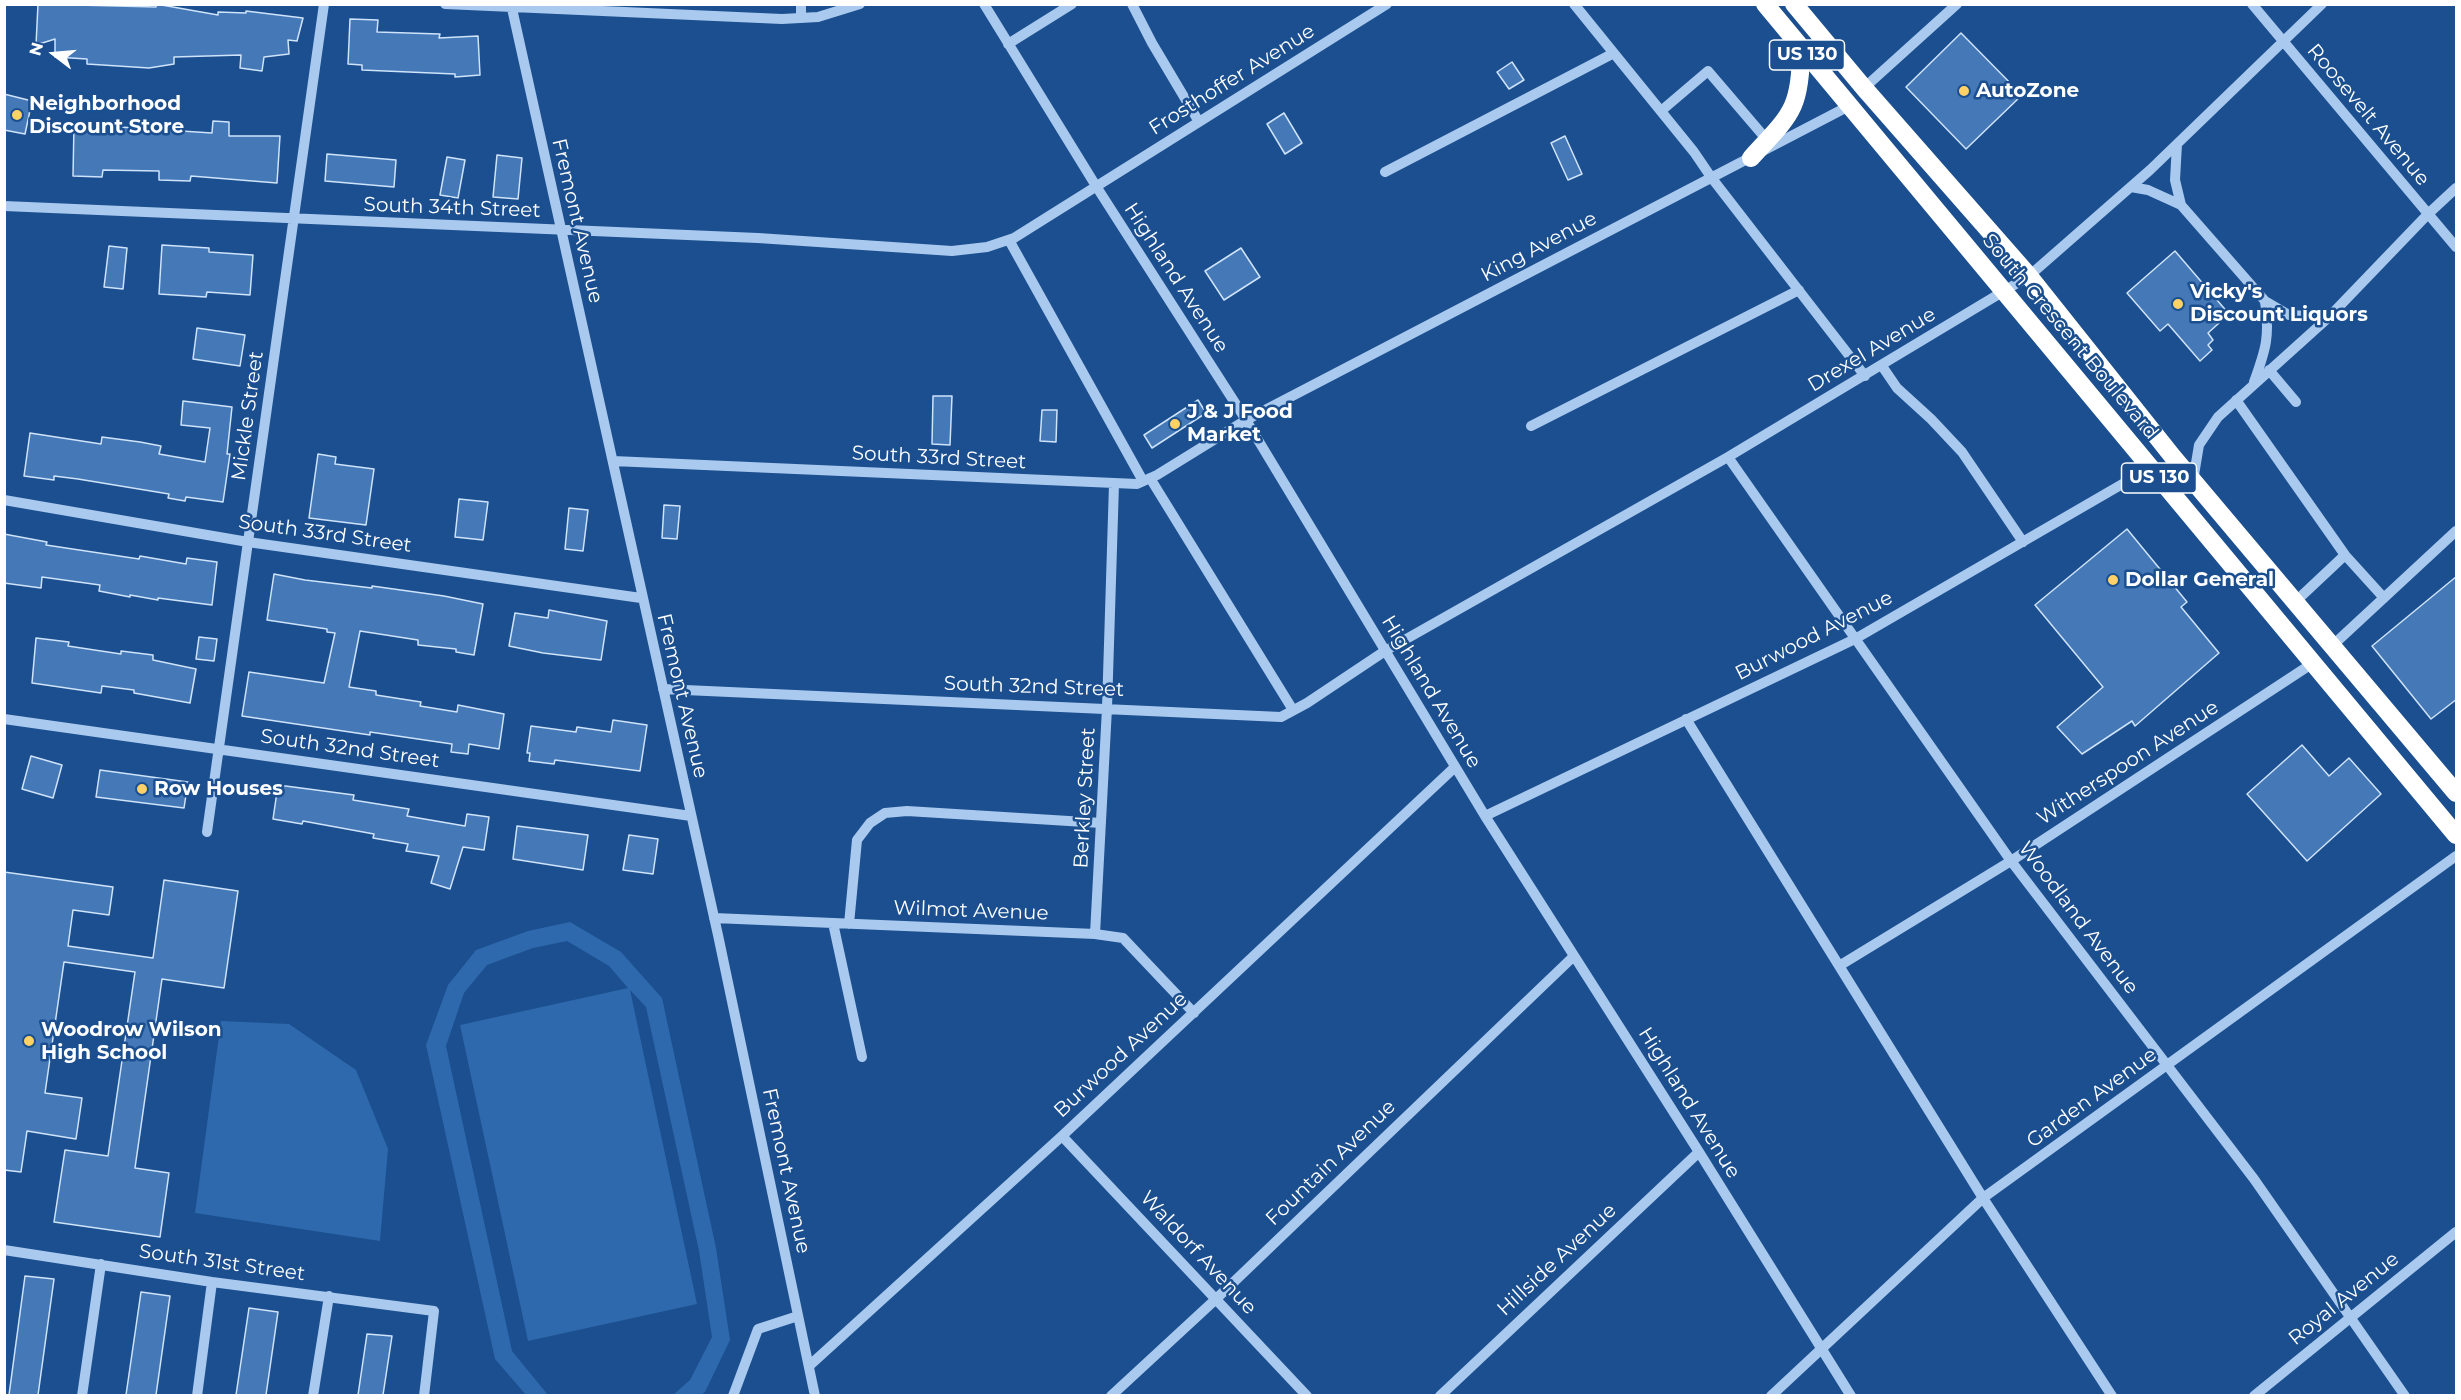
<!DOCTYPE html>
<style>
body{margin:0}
#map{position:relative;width:2461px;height:1400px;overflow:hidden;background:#1b4f8f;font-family:Montserrat,sans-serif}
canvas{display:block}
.frame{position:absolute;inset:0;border:6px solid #fff;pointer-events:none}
.north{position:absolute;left:24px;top:24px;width:60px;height:60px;-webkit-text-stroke:4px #1b4f8f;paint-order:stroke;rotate:286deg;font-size:16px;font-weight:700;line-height:24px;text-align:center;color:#fff}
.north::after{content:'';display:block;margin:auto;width:21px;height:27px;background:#fff;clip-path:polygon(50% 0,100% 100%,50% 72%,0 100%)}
</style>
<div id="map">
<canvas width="2461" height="1400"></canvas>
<div class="frame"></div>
<div class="north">N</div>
</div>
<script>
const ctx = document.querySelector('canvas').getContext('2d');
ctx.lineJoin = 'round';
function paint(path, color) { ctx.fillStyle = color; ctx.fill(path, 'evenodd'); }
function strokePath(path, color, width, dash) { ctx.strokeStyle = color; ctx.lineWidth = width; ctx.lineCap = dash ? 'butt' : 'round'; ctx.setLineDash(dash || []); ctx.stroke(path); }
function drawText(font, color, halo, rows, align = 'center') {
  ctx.font = font + ' Montserrat,sans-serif'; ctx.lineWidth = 5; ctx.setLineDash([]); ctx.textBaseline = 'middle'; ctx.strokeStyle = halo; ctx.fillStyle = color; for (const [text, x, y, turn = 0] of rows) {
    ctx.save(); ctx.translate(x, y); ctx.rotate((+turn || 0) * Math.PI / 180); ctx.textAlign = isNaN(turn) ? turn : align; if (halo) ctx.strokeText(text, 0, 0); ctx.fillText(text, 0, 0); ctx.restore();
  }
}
paint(new Path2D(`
 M570 922 621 952 662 998 716 1248 730 1340 705 1392 701 1395H673L690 1380 712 1337 699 1251 646 1007 630 990 697 1304 528 1341 460 1025 628 988 609 966 567 941 533 948 487 965 464 993 446 1046 512 1351 548 1395H526L495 1359 426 1045 448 985 476 950 528 931Z
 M221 1021 289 1024 356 1070 388 1149 380 1241 195 1213Z`), '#2e69ad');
const building = new Path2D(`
 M38 4 156 7V4L218 15V12L246 13V11L303 18 297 41 288 40 289 54 264 57 262 71 240 68 241 55 174 57V64L149 68 87 64V59L55 57V39L36 45Z
 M350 19 378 20 377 32 440 34 439 38 478 36 480 75 455 77V74L362 70V65L348 64Z
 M1961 33 2022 95 1966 149 1906 87Z
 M1512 62 1524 80 1509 89 1497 72Z
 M4 94 32 101 25 134 4 130Z
 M1284 113 1302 143 1285 154 1267 124Z
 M213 121 229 122V136H280L277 183 191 176 190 181 159 180V171L103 170 102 177 73 176 74 124 212 133Z
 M1565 136 1582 174 1568 180 1551 143Z
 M327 154 396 160 394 187 325 181Z
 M497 155 522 158 518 199 493 197Z
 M447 157 465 160 458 198 440 195Z
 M162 245 209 248V252L253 255 250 295 207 292 206 297 159 294Z
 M109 246 127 248 123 289 104 287Z
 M1241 248 1260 277 1224 300 1205 271Z
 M2175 251 2229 314 2208 333 2213 340 2208 345 2212 350 2200 361 2168 324 2160 331 2127 293Z
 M197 328 245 335 240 366 193 359Z
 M933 396H952L950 445 932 444Z
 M1198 400 1206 413 1152 448 1144 435Z
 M183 401 232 407 227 454H230L223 502 186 497 185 501 168 498 169 494 78 479 54 476V480L24 476 30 433 101 444 102 437 140 442 161 446 159 454 205 462 210 428 181 425Z
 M1042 410H1057L1056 442 1040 441Z
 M318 454 336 457 335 464 374 469 366 525 309 518Z
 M459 499 488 502 483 540 455 537Z
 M664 505 680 506 677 539 662 538Z
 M569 508 588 510 583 551 565 549Z
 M2127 529 2187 602 2181 607 2219 653 2135 726 2132 721 2082 754 2057 727 2103 687 2035 605Z
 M4 534 47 542 46 545 139 559 140 556 186 564 187 558 217 562 212 605 158 598V600L130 595V597L99 591 100 585 42 577 41 588 4 583Z
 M274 574 305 580 372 588V586L444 596 483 604 474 655 456 652V649L418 645V640L360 631 349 687 376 691V695L421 702 420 706 457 712 458 705 504 714 499 749 469 744 468 754 451 752 452 744 370 732V735L242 716 249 672 324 683 335 633 327 632V629L267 620Z
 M2457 576V699L2431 719 2372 646Z
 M549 610 607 621 601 660 543 653 509 646 515 613 548 618Z
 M199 637 217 639 214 661 196 659Z
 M36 638 69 642 68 646 121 654V651L153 655V660L196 669 190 703 134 693V690L102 686 101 693 32 683Z
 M613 720 647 725 640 771 555 760 554 764 529 761 530 753H527L531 726 576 732 577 727 611 732Z
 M2302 745 2329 776 2349 758 2381 794 2307 861 2247 794Z
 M31 756 62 765 53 798 22 789Z
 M100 770 188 782 184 808 96 797Z
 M278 785 354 795 353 800 409 809 407 816 465 826 467 814 489 817 484 850 463 847 450 889 431 883 439 856 406 851 408 844 373 838 374 834 303 821 302 824 273 819Z
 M517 826 588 835 583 870 513 859Z
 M629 835 658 839 653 874 623 870Z
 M4 872 113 887 109 915 73 910 68 946 153 958 164 880 238 891 224 988 162 979 135 1168 169 1173 160 1237 54 1222 65 1150 108 1156 135 972 64 962 45 1093 82 1098 76 1139 27 1131 21 1172 4 1170Z
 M25 1276 54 1279 38 1395H9Z
 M141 1292 170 1296 156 1395H126Z
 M249 1308 278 1312 266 1395H236Z
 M367 1334 392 1336 383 1395H358Z`);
paint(building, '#4478b7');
strokePath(building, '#cfe3fa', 1.5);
strokePath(new Path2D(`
 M445 4 782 19 818 17 860 4
 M511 4 718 935 815 1396
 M984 4 1096 186 1246 420 1485 816 1699 1152 1851 1396
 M1132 4 1152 43 1199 122
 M1574 4 1694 152 1711 177 1865 376
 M2252 4 2456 247
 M801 18V4
 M1008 44 1072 4
 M1864 88 1957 4
 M1661 111 1708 71 1767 140
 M2177 144 2175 180 2181 205
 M1385 172 1614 53
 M2131 187 2148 190 2181 205 2265 301 2289 315 2329 317
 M4 206 758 238 952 251 987 247 1014 238 1387 4
 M1009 240 1143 481
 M1882 366 1897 388 1931 419 1962 452 2023 542
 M2269 370 2296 402
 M2254 382C2266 349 2270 336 2265 301
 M2236 400 2345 555 2384 598
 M1531 426 1799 290
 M1728 457 2011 861 2254 1179 2405 1396
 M613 461 1137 484 1157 475 1246 420 1849 106
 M1150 478 1293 710
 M2193 481 2199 445 2218 417 2329 317 2428 214 2456 188
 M4 500 248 542 641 598
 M2295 602 2345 555
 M2332 646 2456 531
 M663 689 1281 717 1307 703 1385 651 1728 457 2029 276 2150 170 2322 4
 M4 719 691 816
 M1686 719 1983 1198 2112 1396
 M1485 816 1855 639 2150 468
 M207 832 324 4
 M714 918 1095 934 1123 938 1194 1013
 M833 923 862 1057
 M849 924 857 840 870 823 885 813 907 811 1101 823
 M1095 934 1107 708 1114 484
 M1839 966 2011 861 2313 663
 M1062 1136 1307 1396
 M4 1250 212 1282 434 1311 424 1396
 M809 1366 1062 1136 1455 767
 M82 1396 101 1264
 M197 1396 212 1282
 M313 1396 329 1296
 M733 1396 758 1329 798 1316
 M1111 1396 1216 1299 1574 956
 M1440 1396 1699 1152
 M1771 1396 1983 1198 2456 856
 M2254 1396 2456 1232`), '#a9c9ee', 10);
strokePath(new Path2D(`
 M1765 4 2456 835
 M1794 4 1864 88 2029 276 2173 457 2456 793
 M1751 158C1790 115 1801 110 1801 49`), '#fff', 18);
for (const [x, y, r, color] of [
 [1964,91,6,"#ffd166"],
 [17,115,6,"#ffd166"],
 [2178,304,6,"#ffd166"],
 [1175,424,6,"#ffd166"],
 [2113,580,6,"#ffd166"],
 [142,789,6,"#ffd166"],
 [29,1041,6,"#ffd166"]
]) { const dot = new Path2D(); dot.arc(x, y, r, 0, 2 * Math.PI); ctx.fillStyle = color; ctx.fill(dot); strokePath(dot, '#1b4f8f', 2); }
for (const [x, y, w] of [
 [1807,55,75],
 [2159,478,75]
]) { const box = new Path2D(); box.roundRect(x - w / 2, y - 15, w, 30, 4.5); ctx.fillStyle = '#1b4f8f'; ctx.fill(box); strokePath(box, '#fff', 1.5); }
drawText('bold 18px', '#fff', null, [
 ["US 130",1807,55],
 ["US 130",2159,478]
]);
drawText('20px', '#fff', '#1b4f8f', [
 ["Frosthoffer Avenue",1232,80,-32],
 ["Roosevelt Avenue",2368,115,50],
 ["South 34th Street",452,208,2],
 ["Fremont Avenue",577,221,77],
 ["King Avenue",1539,247,-28],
 ["Highland Avenue",1176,278,57],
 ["South Crescent Boulevard",2070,337,50],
 ["Drexel Avenue",1872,350,-31],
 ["Mickle Street",248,416,-82],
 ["South 33rd Street",939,458,3],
 ["South 33rd Street",325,534,8],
 ["Burwood Avenue",1814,636,-27],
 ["South 32nd Street",1034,687,2],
 ["Highland Avenue",1431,692,59],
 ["Fremont Avenue",682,696,77],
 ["South 32nd Street",350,749,8],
 ["Witherspoon Avenue",2128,763,-33],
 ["Berkley Street",1085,798,-87],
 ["Wilmot Avenue",971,911,2],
 ["Woodland Avenue",2078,918,53],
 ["Burwood Avenue",1121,1055,-43],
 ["Garden Avenue",2092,1098,-36],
 ["Highland Avenue",1689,1103,58],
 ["Fountain Avenue",1331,1163,-44],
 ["Fremont Avenue",786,1171,78],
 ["Waldorf Avenue",1198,1253,47],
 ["Hillside Avenue",1557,1260,-43],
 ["South 31st Street",222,1263,8],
 ["Royal Avenue",2344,1299,-39]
]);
drawText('bold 20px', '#fff', '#1b4f8f', [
 ["AutoZone",1976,91],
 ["Neighborhood",29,104],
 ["Discount Store",29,127],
 ["Vicky's",2190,292],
 ["Discount Liquors",2190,315],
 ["J & J Food",1187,412],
 ["Market",1187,435],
 ["Dollar General",2125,580],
 ["Row Houses",154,789],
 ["Woodrow Wilson",41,1030],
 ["High School",41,1053]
], 'left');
</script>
